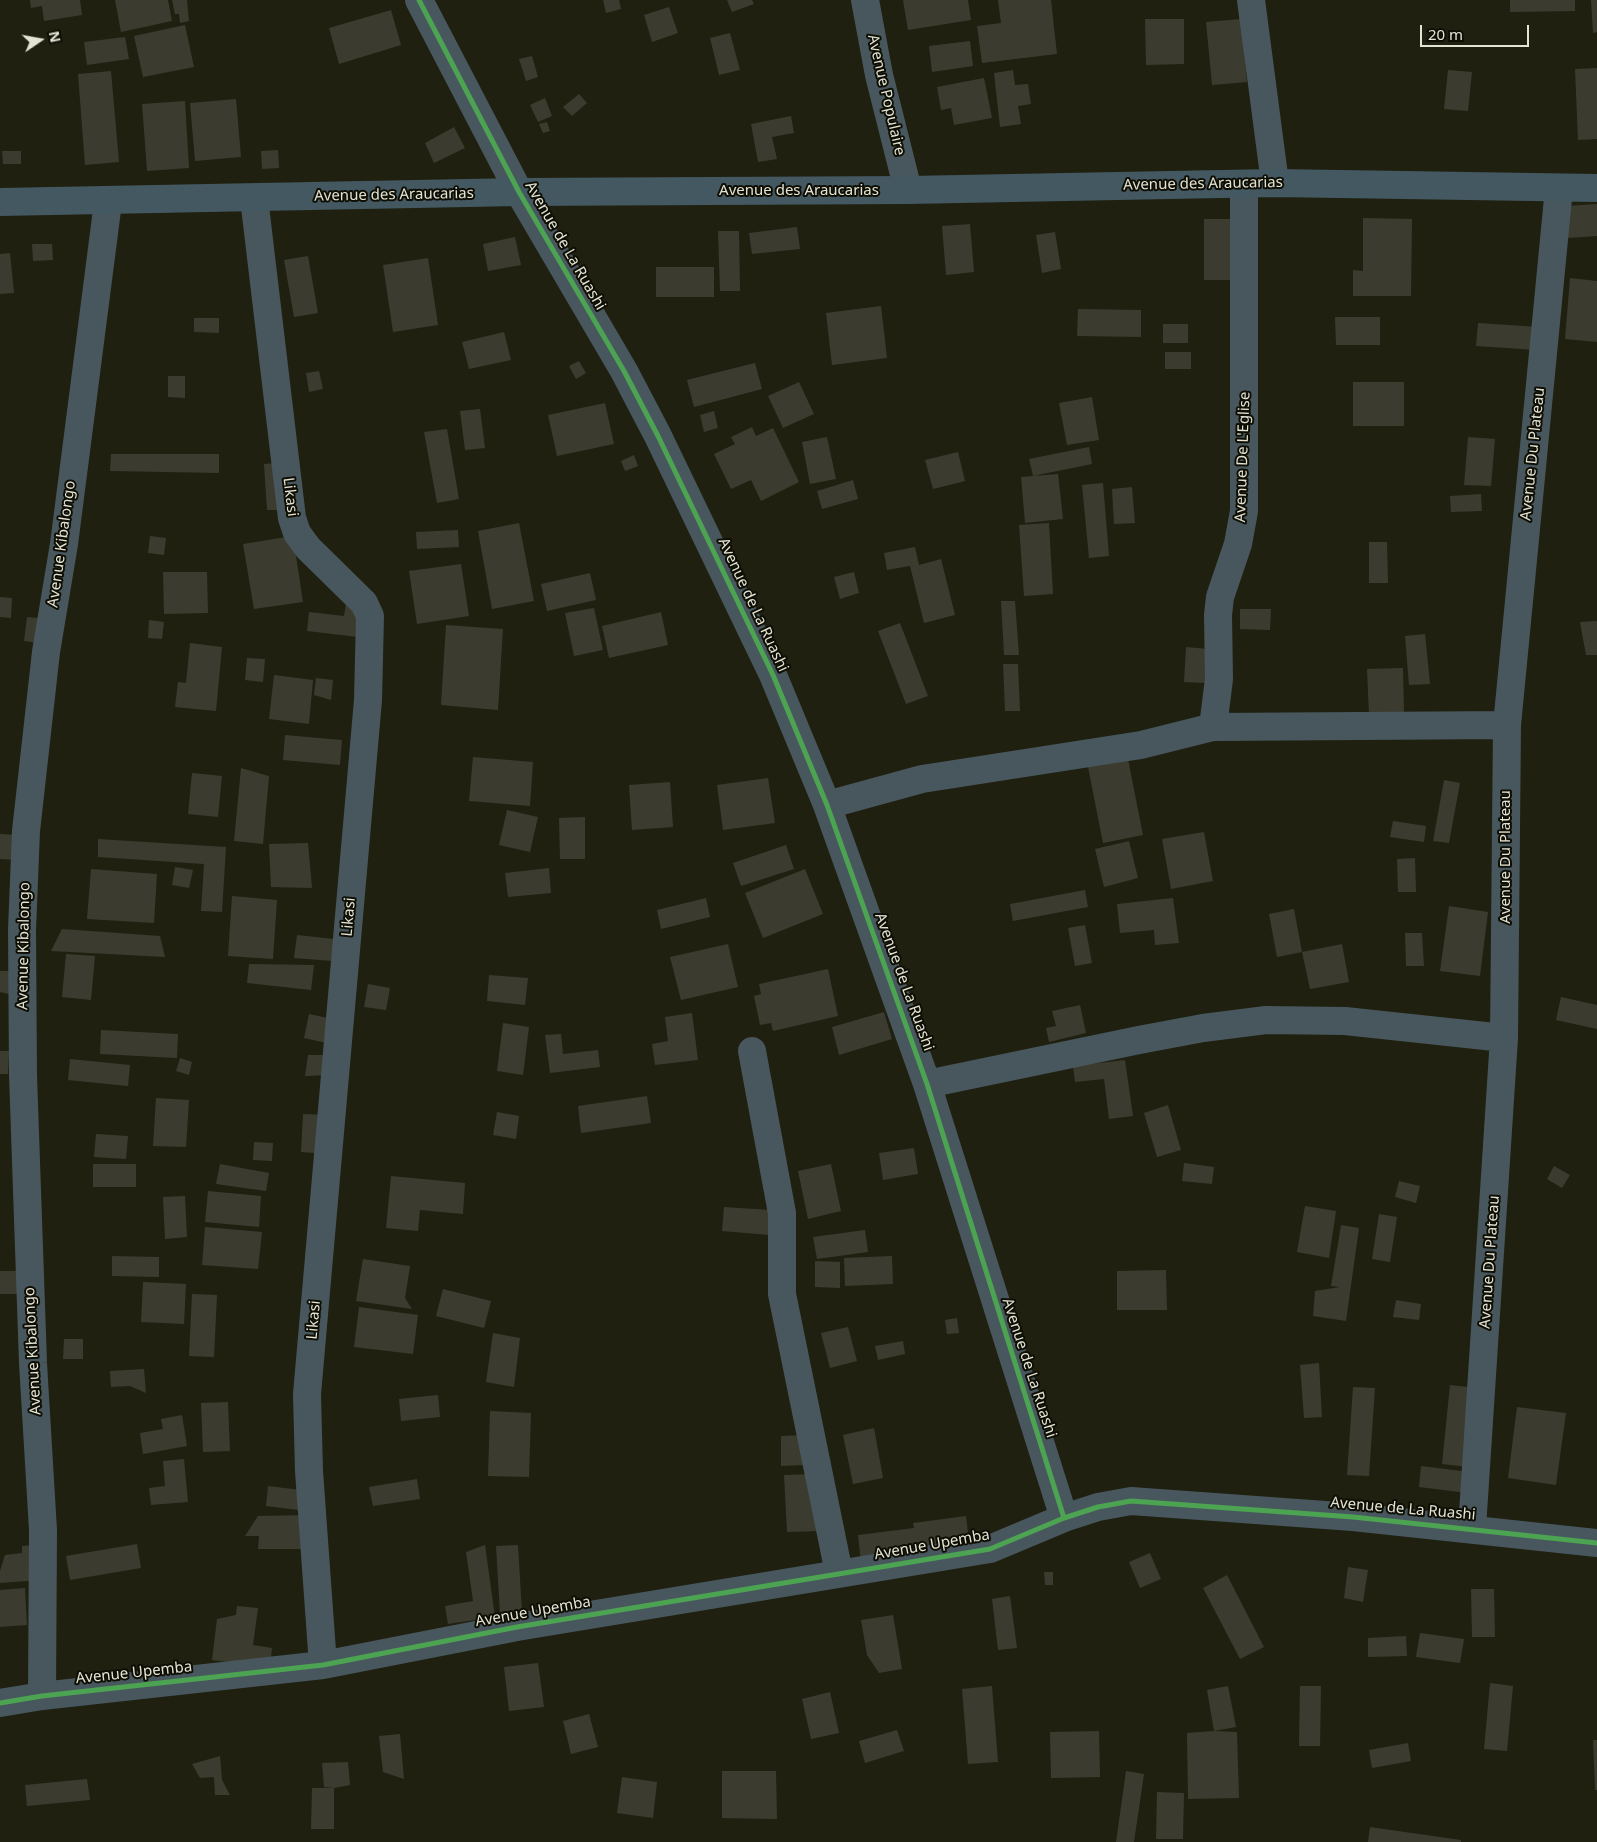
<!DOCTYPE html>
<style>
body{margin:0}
#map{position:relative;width:1597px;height:1842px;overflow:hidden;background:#1f2010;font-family:"Noto Sans",sans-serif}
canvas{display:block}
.north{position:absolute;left:15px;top:15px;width:50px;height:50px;-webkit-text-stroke:4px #0e0e04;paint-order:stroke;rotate:78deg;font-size:14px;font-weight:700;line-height:20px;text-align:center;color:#e3e4d4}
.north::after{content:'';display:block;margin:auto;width:18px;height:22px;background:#e3e4d4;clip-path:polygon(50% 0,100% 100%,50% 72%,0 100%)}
.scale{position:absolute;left:1420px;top:25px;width:109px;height:22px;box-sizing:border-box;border:2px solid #e3e4d4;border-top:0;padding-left:6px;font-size:15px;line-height:18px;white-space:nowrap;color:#e3e4d4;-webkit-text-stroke:4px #0e0e04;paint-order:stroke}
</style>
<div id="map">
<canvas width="1597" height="1842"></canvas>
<div class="north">N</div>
<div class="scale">20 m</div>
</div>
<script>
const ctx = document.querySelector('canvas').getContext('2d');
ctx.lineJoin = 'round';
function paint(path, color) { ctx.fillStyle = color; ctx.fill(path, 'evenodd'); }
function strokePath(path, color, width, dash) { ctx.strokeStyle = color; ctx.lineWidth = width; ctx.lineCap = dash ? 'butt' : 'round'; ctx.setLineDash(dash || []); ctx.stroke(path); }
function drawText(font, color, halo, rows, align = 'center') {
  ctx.font = font + ' "Noto Sans",sans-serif'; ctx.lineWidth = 4; ctx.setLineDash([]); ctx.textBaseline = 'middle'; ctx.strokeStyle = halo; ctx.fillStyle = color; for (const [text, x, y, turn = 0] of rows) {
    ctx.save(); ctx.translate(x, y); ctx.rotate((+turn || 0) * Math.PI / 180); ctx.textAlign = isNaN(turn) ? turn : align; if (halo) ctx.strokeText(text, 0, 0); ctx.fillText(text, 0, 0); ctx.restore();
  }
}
paint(new Path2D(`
 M30 0H80L82 15 44 21 42 6 31 8Z
 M115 0H168L172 21 121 32Z
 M172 0H187L189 21 180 23 179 14H175Z
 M603 0H619L621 9 606 13Z
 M727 0H752L754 4 732 12Z
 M903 0H968L971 20 908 30Z
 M998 0H1051L1057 54 982 63 977 26 1001 23Z
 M1510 0H1575V11L1510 12Z
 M1591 0H1597V32L1593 33Z
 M669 7 678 33 652 42 644 15Z
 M391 10 401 45 339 64 329 28Z
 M1145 19H1184V64L1146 65Z
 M1241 19 1247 82 1212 85 1206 22Z
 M185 25 194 67 143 77 134 36Z
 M730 33 740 70 719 75 710 38Z
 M125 37 129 59 87 65 84 42Z
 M970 41 973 66 932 72 929 46Z
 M532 56 538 77 526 81 519 59Z
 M1597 68V139L1578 140 1575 69Z
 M1013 70 1015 85 1028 84 1031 104 1018 106 1021 124 1000 127 994 73Z
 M1448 70 1472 72 1468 111 1444 109Z
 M111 71 119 162 85 165 78 74Z
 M984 78 992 118 954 125 951 108 941 110 937 87Z
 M579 94 587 103 572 116 563 107Z
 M545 98 552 116 538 122 530 105Z
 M236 99 241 157 195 161 190 103Z
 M185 101 189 168 147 171 142 104Z
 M791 116 794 133 772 137 777 159 758 162 751 124Z
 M547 122 550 131 543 133 539 124Z
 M454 127 465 148 434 163 425 143Z
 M278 150 279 168 262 169 261 151Z
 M2 151H21V164H3Z
 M1597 204V236L1568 238 1567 206Z
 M1363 218 1412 219 1411 296H1353V270L1363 271Z
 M1204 219H1240V280H1204Z
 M970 224 974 272 946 275 942 226Z
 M797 227 800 249 752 254 749 233Z
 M718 231H739L740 291H720Z
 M1055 232 1061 269 1042 273 1036 235Z
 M515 237 521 265 488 271 483 244Z
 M32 244H52L53 260 33 261Z
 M10 253 14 293 0 294V254Z
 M308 256 318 313 294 317 284 260Z
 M428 258 438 325 393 332 383 265Z
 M656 267H714V297H656Z
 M1570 278 1597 281V342L1565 339Z
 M881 306 887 358 832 365 826 313Z
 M1078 309 1141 310V337L1077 336Z
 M1335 317H1380V345H1336Z
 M194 318H219V333L194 332Z
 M1478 323 1539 327 1537 350 1476 346Z
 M1163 324H1188V343H1163Z
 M504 332 511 360 469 369 462 342Z
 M1165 352H1191V369H1165Z
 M579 361 586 373 576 379 569 366Z
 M755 363 762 389 694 407 687 380Z
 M319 371 323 389 309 392 306 373Z
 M168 376H185V398L168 397Z
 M799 382 814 414 783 428 768 396Z
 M1353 382H1404V426H1353Z
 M1092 397 1099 440 1067 445 1059 403Z
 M605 403 614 444 557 456 548 415Z
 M480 409 485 448 465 450 460 411Z
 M714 411 718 428 704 432 700 415Z
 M752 427 756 436 773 428 799 482 761 501 751 480 731 489 714 454 735 444 731 437Z
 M447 429 459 499 437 503 424 432Z
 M827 437 836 479 810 484 802 442Z
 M1468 437 1495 439 1491 486 1464 485Z
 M1089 447 1092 464 1033 476 1058 474 1063 519 1025 523 1021 477 1033 476 1029 459Z
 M958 452 965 481 933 489 925 460Z
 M111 454H219V473L110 471Z
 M634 455 638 466 625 471 621 461Z
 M277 463 280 510H267L264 464Z
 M853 480 858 499 822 509 817 491Z
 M1103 483 1109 556 1089 558 1082 485Z
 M1132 487 1135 523 1114 524 1112 489Z
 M1481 494 1482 511 1451 512 1450 496Z
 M519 523 534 601 492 609 478 531Z
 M1049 523 1053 594 1024 596 1019 525Z
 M458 530 459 547 417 549 416 532Z
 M150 536 166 538 164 555 148 553Z
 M293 536 303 602 254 609 243 544Z
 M1369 542H1387L1388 583H1369Z
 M915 547 919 565 941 559 955 615 924 623 910 566 887 570 884 553Z
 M461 564 469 616 417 624 409 571Z
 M163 572H207L208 613 164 614Z
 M854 572 859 593 840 599 834 577Z
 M590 573 596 600 547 611 541 584Z
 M0 597 12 598 11 618 0 617Z
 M1001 601H1015L1019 655H1004Z
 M346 602 362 604 358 637 307 631 309 612 344 616Z
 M594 608 603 650 574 656 565 613Z
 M1240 609H1271L1270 630 1240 629Z
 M661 612 668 645 609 658 602 626Z
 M27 617 48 619 45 644 24 641Z
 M149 620 164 622 162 639 148 638Z
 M1597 621V655H1586L1580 622Z
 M900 623 928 696 906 704 878 631Z
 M446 625 503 629 498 710 441 705Z
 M1425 634 1430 684 1409 685 1405 636Z
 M190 643 222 647 216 711 175 707 178 682 186 683Z
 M1186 647 1208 649 1206 683 1184 682Z
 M247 658 265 659 263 682 245 680Z
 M1003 664H1018L1020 711H1005Z
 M1403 668 1404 714 1369 715 1367 669Z
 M274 675 313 680 309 724 269 719Z
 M316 678 333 680 331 700 314 695Z
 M285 735 342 740 340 765 283 760Z
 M473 757 533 762 530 806 469 801Z
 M1128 759 1143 835 1103 843 1088 767Z
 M241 768 269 776 263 844 234 841Z
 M192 773 222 776 218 817 188 814Z
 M768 778 775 823 723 830 717 785Z
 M1444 780 1460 783 1449 843 1433 841Z
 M670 782 673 827 632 830 629 785Z
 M507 810 538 817 530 852 499 845Z
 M585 817V859H560L559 818Z
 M1393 821 1426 826 1424 842 1390 837Z
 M1204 832 1213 881 1171 889 1162 839Z
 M0 834 20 835 18 860 0 859Z
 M98 839 226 847 222 912 201 911 204 864 98 857Z
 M1129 841 1138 878 1104 887 1095 849Z
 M308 843 312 888 271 887 269 844Z
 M786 845 794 869 741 886 733 863Z
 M1415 858 1416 892H1398L1397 859Z
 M175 867 193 870 189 888 172 885Z
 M549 868 551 893 508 897 505 873Z
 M91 869 157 874 154 923 87 919Z
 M805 869 823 914 763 938 745 893Z
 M1085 890 1088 907 1013 921 1010 904Z
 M232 896 277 900 273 959 228 956Z
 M706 898 710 917 661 929 657 910Z
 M1173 898 1179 943 1155 945 1154 930 1120 933 1117 904Z
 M1449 906 1488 912 1480 976 1440 971Z
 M1294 909 1302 952 1277 957 1269 914Z
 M1085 925 1092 963 1075 966 1068 928Z
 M62 929 160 936 165 957 51 951Z
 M1405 933H1422L1424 966H1406Z
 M297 935 334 939 332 961 294 958Z
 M728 944 738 987 681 1000 670 957Z
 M1342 944 1349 982 1310 989 1302 952Z
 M66 954 95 956 91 1000 62 997Z
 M249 964 314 965 311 990 247 983Z
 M828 969 838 1016 773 1031 771 1023 760 1025 754 996 761 994 759 984Z
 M0 971H17L18 996 0 992Z
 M489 975 528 978 525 1005 487 1001Z
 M368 984 390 988 386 1010 364 1007Z
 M1561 997 1597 1005V1029L1556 1020Z
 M1080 1005 1086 1033 1049 1042 1046 1028 1056 1026 1052 1011Z
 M884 1012 892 1039 839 1055 832 1027Z
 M692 1013 698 1060 655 1065 652 1044 668 1041 665 1017Z
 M309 1014 337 1020 331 1044 304 1038Z
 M503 1023 529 1027 523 1075 497 1071Z
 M101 1030 178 1034 177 1058 100 1054Z
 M561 1034 563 1054 598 1050 600 1067 550 1073 545 1035Z
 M0 1051H9L8 1074H0Z
 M308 1055H332L331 1075 305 1076Z
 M180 1058 192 1062 189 1075 176 1071Z
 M70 1059 130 1065 128 1086 68 1080Z
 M1125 1060 1133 1116 1109 1119 1104 1079 1075 1082 1073 1066Z
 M647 1096 651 1123 581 1133 578 1106Z
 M156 1098 189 1100 186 1147 153 1146Z
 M1168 1105 1181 1150 1157 1157 1144 1113Z
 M497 1112 519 1116 516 1139 493 1135Z
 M303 1114 330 1115 328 1154 301 1152Z
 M96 1134 128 1136 126 1159 94 1157Z
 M254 1142 273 1143 272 1161 253 1160Z
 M914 1148 918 1174 883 1180 879 1153Z
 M1184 1163 1214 1167 1212 1184 1182 1181Z
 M93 1164H136V1187H93Z
 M220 1164 269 1173 266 1191 216 1184Z
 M831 1164 841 1211 808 1219 798 1171Z
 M1554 1166 1570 1175 1562 1188 1547 1179Z
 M391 1176 465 1183 463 1214 420 1210 418 1231 386 1228Z
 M1399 1181 1420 1186 1416 1203 1395 1197Z
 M208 1191 261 1196 259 1227 205 1222Z
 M185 1196 187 1237 165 1239 163 1197Z
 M1305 1206 1336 1211 1329 1258 1297 1252Z
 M724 1207 770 1210 769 1235 722 1231Z
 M1379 1214 1397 1217 1390 1262 1372 1259Z
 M1341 1225 1359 1228 1346 1321 1313 1316 1315 1291 1340 1287 1331 1286Z
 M205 1227 262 1232 258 1269 202 1265Z
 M865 1230 868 1252 817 1259 813 1237Z
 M112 1256 159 1257V1277L112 1276Z
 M892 1256 893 1284 845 1286 844 1258Z
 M363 1259 410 1266 405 1298 412 1309 356 1301Z
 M815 1261 840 1262V1288L815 1287Z
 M1166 1270 1167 1310H1117V1271Z
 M0 1271H20L21 1294H0Z
 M143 1282 186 1284 184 1324 141 1322Z
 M443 1289 491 1301 484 1328 436 1316Z
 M192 1294 217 1295 214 1357 189 1356Z
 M1396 1300 1421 1304 1419 1320 1393 1317Z
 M359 1307 418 1315 413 1354 354 1347Z
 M957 1318 959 1333 947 1334 945 1320Z
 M848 1327 857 1361 830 1368 821 1333Z
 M493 1333 520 1338 514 1387 486 1382Z
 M64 1339H83V1359H63Z
 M903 1341 905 1354 878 1360 875 1346Z
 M1319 1363 1322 1417 1304 1418 1300 1365Z
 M144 1369 146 1393 130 1386 111 1387 110 1371Z
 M1450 1385 1477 1388 1468 1467 1442 1464Z
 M1353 1387 1375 1388 1369 1476 1347 1475Z
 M438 1395 440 1417 401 1421 399 1399Z
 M228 1402 230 1451 203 1452 201 1403Z
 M1517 1407 1566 1413 1556 1485 1508 1478Z
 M490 1411 531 1413 529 1477 488 1476Z
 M182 1415 187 1446 143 1454 140 1433 163 1429 161 1419Z
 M874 1428 883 1478 853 1484 843 1435Z
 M805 1435 806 1465 781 1466V1436Z
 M184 1459 188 1502 151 1505 149 1488 165 1486 163 1461Z
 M1421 1466 1470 1472 1467 1493 1419 1487Z
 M815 1474 818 1531 787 1532 784 1475Z
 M417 1479 420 1499 373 1506 369 1487Z
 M268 1486 309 1491 307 1511 266 1506Z
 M307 1515V1549H258L259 1536H245L258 1516Z
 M966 1516 970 1550 861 1563 858 1535 914 1528 913 1523Z
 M137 1544 141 1568 70 1580 66 1556Z
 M38 1545 41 1580 0 1583V1571L5 1555 22 1553V1546Z
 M485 1545 495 1617 448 1624 445 1606 473 1601 466 1552Z
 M518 1545 522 1613 500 1614 496 1546Z
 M1150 1553 1161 1579 1140 1588 1129 1562Z
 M1348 1567 1368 1570 1363 1602 1344 1598Z
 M1044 1572H1053V1585H1045Z
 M1227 1575 1264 1647 1240 1659 1203 1588Z
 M25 1588 27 1625 0 1627V1590Z
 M1471 1589H1494L1495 1637H1472Z
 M1010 1596 1017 1648 998 1650 992 1599Z
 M237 1606 258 1608 253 1645 272 1648 270 1667 212 1660 217 1619 236 1615Z
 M893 1615 902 1669 879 1673 867 1655 861 1620Z
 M1420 1633 1464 1639 1460 1663 1416 1657Z
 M1406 1636 1407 1656 1368 1657V1638Z
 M538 1663 544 1707 509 1711 504 1667Z
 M1490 1683 1513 1686 1507 1751 1484 1749Z
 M992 1686 998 1762 968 1764 962 1689Z
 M1228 1686 1236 1727 1214 1731 1237 1732 1239 1798 1188 1799 1187 1733 1214 1731 1207 1690Z
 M1300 1686H1321L1320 1746H1299Z
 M830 1692 839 1733 811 1739 802 1699Z
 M589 1714 598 1747 571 1754 563 1721Z
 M897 1730 904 1751 865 1763 859 1741Z
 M1099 1731 1100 1777 1051 1778 1050 1732Z
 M400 1734 404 1779 383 1772 379 1736Z
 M1593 1740H1597V1790H1595Z
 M1408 1743 1411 1761 1372 1768 1369 1750Z
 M220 1756 222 1780 230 1795H215L214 1777 200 1778 192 1764Z
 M348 1762 350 1785 334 1788V1829H311L312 1788H334L324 1787 322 1763Z
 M722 1771H776L777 1819 722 1818Z
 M1126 1771 1144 1774 1134 1842H1116Z
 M622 1777 657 1782 653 1818 617 1813Z
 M87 1779 90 1800 27 1806 25 1785Z
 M1157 1792 1184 1793 1183 1839H1156Z
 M1370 1827 1461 1840V1842H1368Z`), '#3b3c2f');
strokePath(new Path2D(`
 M419 0 519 192 624 371 658 436 773 675 827 805 927 1084 1064 1518
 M865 0 879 75 908 190
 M1251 0 1275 183
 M254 198 292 518 297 533 308 548 364 603 370 616 368 700 307 1394 309 1471 323 1665
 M1213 727 1219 679 1218 615 1220 597 1238 544 1244 511V184
 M827 805 922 779 1141 745 1213 727 1507 725
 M752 1051 782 1213V1294L839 1573
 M927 1084 1139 1040 1203 1028 1266 1020 1345 1021 1504 1038
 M1472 1528 1504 1038 1507 725 1559 188
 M42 1696 43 1530 33 1363 23 1075 22 930 26 831 46 652 64 544 108 202
 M0 1703 42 1696 323 1665 517 1627 990 1549 1064 1518 1098 1507 1131 1501 1353 1517 1597 1543`), '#48575d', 28);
strokePath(new Path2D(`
 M0 202 519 192 908 190 1275 183 1597 188`), '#445862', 28);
strokePath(new Path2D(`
 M419 0 519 192 624 371 658 436 773 675 827 805 927 1084 1064 1518
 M0 1703 42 1696 323 1665 517 1627 990 1549 1064 1518 1098 1507 1131 1501 1353 1517 1597 1543`), '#4ca352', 5);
drawText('15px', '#e3e4d4', '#0e0e04', [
 ["Avenue Populaire",886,95,77],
 ["Avenue des Araucarias",1203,184,-1],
 ["Avenue des Araucarias",799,191],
 ["Avenue des Araucarias",394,195,-1],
 ["Avenue de La Ruashi",565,246,60],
 ["Avenue Du Plateau",1533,454,-84],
 ["Avenue De L'Eglise",1243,457,-88],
 ["Likasi",290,497,83],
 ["Avenue Kibalongo",62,544,-82],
 ["Avenue de La Ruashi",753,605,65],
 ["Avenue Du Plateau",1506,857,-90],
 ["Likasi",349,917,-85],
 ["Avenue Kibalongo",24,946,-89],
 ["Avenue de La Ruashi",904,982,70],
 ["Avenue Du Plateau",1490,1262,-86],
 ["Likasi",314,1320,-85],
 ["Avenue Kibalongo",33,1351,-93],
 ["Avenue de La Ruashi",1029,1368,72],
 ["Avenue de La Ruashi",1403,1509,5],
 ["Avenue Upemba",932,1545,-10],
 ["Avenue Upemba",533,1612,-10],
 ["Avenue Upemba",134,1673,-6]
]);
</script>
